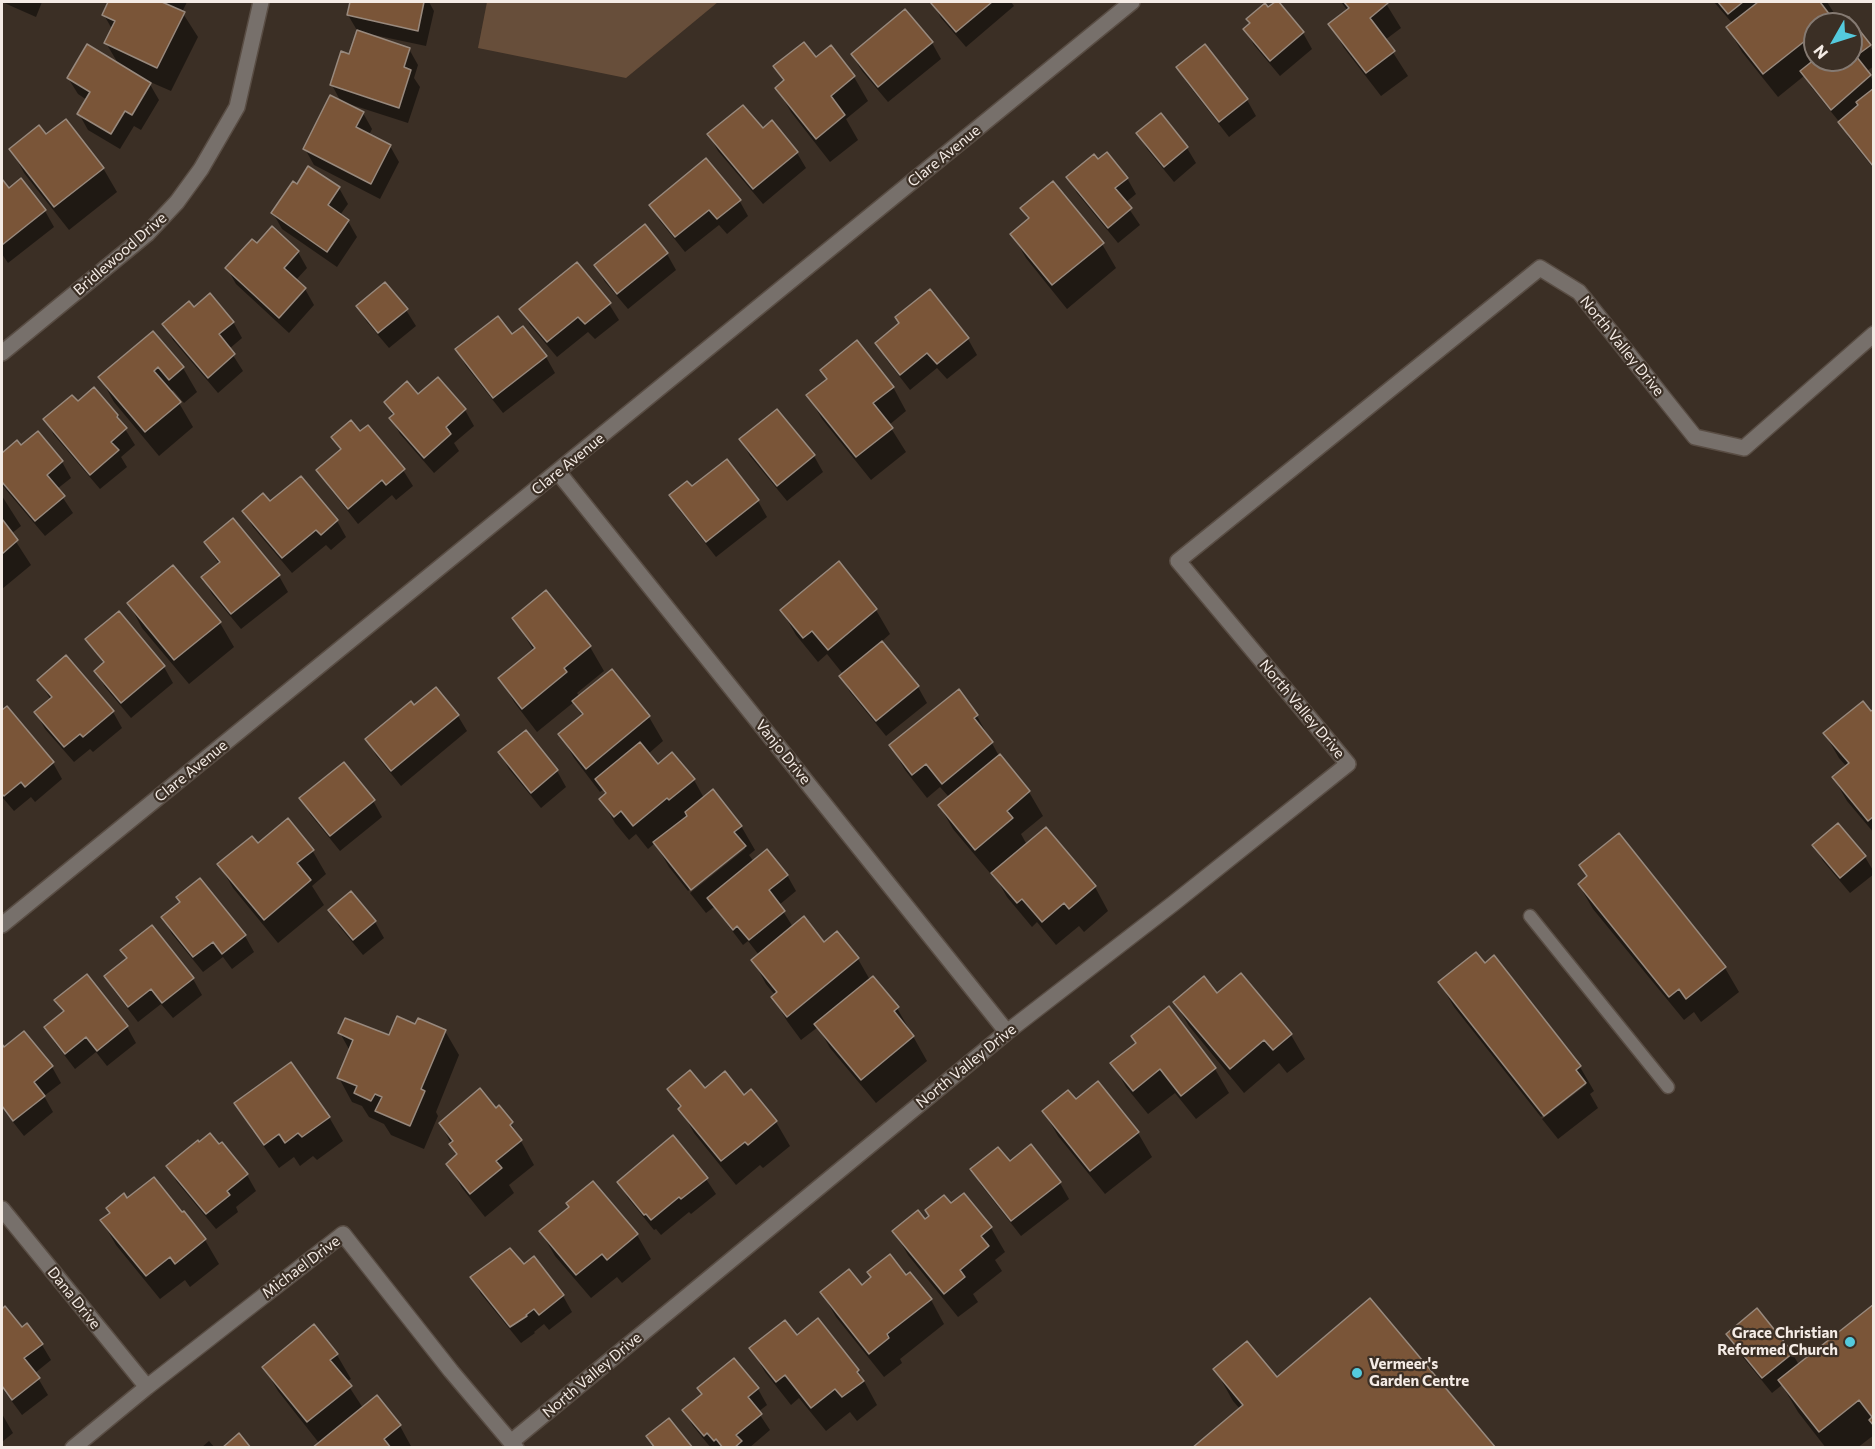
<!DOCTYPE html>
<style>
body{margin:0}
#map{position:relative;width:1875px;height:1449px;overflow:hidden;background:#3b2f25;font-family:Commissioner,sans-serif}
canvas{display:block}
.frame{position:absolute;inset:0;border:3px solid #f4ebe5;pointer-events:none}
.north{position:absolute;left:1803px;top:12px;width:60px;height:60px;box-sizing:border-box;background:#3b2f25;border:2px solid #857a72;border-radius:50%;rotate:231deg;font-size:16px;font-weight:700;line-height:24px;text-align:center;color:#f4ebe5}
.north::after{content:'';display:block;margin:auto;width:21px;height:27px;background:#54cadd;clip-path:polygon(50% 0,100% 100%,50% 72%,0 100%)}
</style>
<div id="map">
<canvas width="1875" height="1449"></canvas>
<div class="frame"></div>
<div class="north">N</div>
</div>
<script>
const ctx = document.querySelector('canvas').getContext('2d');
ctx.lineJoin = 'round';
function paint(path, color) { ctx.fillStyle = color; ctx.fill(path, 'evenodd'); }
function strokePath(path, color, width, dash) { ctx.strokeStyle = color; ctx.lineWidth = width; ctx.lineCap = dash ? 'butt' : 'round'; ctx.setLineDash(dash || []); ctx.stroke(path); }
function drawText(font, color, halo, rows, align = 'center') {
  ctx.font = font + ' Commissioner,sans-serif'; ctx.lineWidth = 4.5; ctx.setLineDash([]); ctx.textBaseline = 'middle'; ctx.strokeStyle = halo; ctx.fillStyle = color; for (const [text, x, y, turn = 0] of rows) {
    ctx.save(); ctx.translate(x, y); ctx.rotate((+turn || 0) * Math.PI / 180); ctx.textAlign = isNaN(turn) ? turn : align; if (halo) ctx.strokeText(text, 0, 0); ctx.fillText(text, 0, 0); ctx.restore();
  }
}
paint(new Path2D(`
 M487 2H718L626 78 478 48Z`), '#674e3a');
paint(new Path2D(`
 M2 2H42L36 17Z
 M110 2H187L182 12 198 37 171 91 148 81 159 100 141 130 134 126 120 149 88 130 79 114 87 100 78 94 68 78 119 65 106 43 112 29 104 15Z
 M351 2H429L434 11 426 46 374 35 373 37 409 49 418 65 414 78 420 87 408 123 349 104 348 105 363 113 372 129 369 135 390 146 399 162 380 199 314 165 305 149 341 102 332 85 350 55 358 32 348 15Z
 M932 2H1011L1014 6 966 47 941 18Z
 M1277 2 1303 33 1312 49 1280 76 1254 45 1245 29Z
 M1341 2H1385L1401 28 1385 40 1408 76 1381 96 1344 48 1330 24 1348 11Z
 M1714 2H1827L1836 16 1832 19 1834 24H1815V60H1851V24H1843L1849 19 1874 52V66L1867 71 1874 82V169L1849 138 1841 124 1811 87 1804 76 1778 97 1742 52 1728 28 1733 24Z
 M905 11 932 43 941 59 888 102 862 71 852 55Z
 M1204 46 1247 100 1256 116 1229 137 1187 83 1178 68Z
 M815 59 854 77 868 101 846 119 858 140 830 162 791 112 777 88 784 82 775 66Z
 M762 131 797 153 806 168 763 204 718 151 709 135Z
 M1138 133 1187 148 1196 163 1174 182 1147 149Z
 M46 136 103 168 117 192 69 230 24 173 11 149Z
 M1098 161 1127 178 1136 194 1125 203 1140 225 1118 243 1077 193 1068 177Z
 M2 181 9 190 45 211 54 227 8 263 2 254Z
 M297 186 339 188 348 204 340 215 348 221 357 237 337 267 282 229 273 213Z
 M739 200 748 216 727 234 719 225 685 252 660 221 651 205Z
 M1022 208 1102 244 1116 268 1067 309 1026 258 1012 234 1029 220Z
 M257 245 298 252 307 268 296 280 305 289 314 305 289 333 236 284 227 268Z
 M667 254 676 270 628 309 605 282 596 266Z
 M930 291 968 339 977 355 947 379 937 368 910 390 886 359 877 343 900 324Z
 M609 304 619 320 595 339 588 332 557 357 530 325 521 309Z
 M357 306 406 310 416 326 389 348 367 322Z
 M194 309 233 322 242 338 229 349 243 371 218 393 173 340 164 324Z
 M523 328 546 357 555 373 503 413 466 366 457 350 512 336Z
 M153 333 183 368 197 392 184 403 173 390 170 393 179 403 193 427 159 456 114 402 100 377Z
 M821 370 893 387 906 411 889 425 906 452 871 480 822 419 808 395 827 380Z
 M438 379 465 410 474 426 454 443 459 451 434 473 400 434 391 418 393 416 385 402 418 396Z
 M78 403 117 416 135 445 121 457 127 467 100 489 54 435 45 420Z
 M777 411 814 456 823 472 787 501 750 456 741 440Z
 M360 433 403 470 413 486 396 500 392 495 358 524 328 486 318 470 341 451 333 438Z
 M17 442 21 447 62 462 71 478 57 489 73 513 45 536 2 485V455Z
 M301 478 337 521 346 537 331 550 326 545 292 573 253 527 244 511 270 504Z
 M671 495 758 501 767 517 716 557 680 511Z
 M2 496 21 526 11 534 31 565 2 589Z
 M233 520 279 576 288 592 241 629 212 594 203 578 219 564 205 543Z
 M546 593 590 647 604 671 577 693 580 697 612 671 649 717 663 741 648 754 657 766 694 780 704 798 741 826 755 850 749 855 754 862 787 875 796 891 779 905 793 927 858 959 870 980 897 1008 927 1061 876 1103 830 1048 818 1027 801 1040 787 1021 773 997 775 995 766 984 753 960 759 955 748 941 743 945 714 907 706 913 690 893 745 849V845L688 891 669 867 655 843 648 849 636 834 629 840 615 823 601 799 606 795 603 790 600 792 574 758 560 734 582 716 574 702 537 732 514 702 500 678 534 651 514 619Z
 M129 603 220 623 234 647 189 684 142 628Z
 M876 610 890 634 881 642 918 687 927 703 886 736 850 692 841 676 843 674 827 654 818 662 796 635 782 611Z
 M87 639 164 667 173 683 131 718 105 687 96 671 104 664Z
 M39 681 113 712 122 728 93 752 90 749 74 762 45 729 36 713 51 700Z
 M6 708 53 763 62 779 35 802 31 797 14 811 2 797V712Z
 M414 708 458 716 467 731 401 786 376 755 367 739Z
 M1874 711V833L1847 801 1833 777 1847 767 1839 758 1825 734Z
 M977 716 999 756 1029 792 1043 816 1021 834 1027 845 1046 829 1095 887 1108 911 1084 932 1079 926 1056 945 1037 922 1032 927 1007 897 992 871 990 873 953 829 939 805 949 797 940 787 927 798 905 770 891 746Z
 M525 732 557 771 566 787 541 808 509 769 500 753Z
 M301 798 373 801 382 817 340 851 310 814Z
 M1838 825 1865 857 1874 872V874L1850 893 1823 861 1814 845Z
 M1618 835 1725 968 1739 992 1701 1022 1694 1012 1684 1020 1593 909 1579 885 1588 878 1580 866Z
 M257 845 312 850 326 874 312 886 324 905 278 943 233 888 219 864Z
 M200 880 245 936 254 952 232 969 223 957 203 972 172 934 163 918 181 903Z
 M330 910 375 922 384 938 363 955 339 926Z
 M122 950 193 979 202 995 173 1018 161 1004 138 1022 115 992 105 977 127 959Z
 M1493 957 1580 1067 1594 1091 1590 1094 1598 1108 1558 1139 1542 1119 1586 1085V1081L1541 1117 1454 1007 1440 983 1484 965Z
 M86 976 127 1027 136 1043 107 1066 96 1052 75 1069 55 1043 46 1027 64 1013 56 1000Z
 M1217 995 1291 1035 1305 1059 1287 1073 1279 1063 1244 1093 1189 1026 1175 1002Z
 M416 1026 445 1031 459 1055 436 1112 438 1116 424 1149 391 1135 384 1124 369 1117 362 1106 352 1102 339 1078 350 1051 340 1033 390 1037Z
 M2 1046 4 1049 52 1067 61 1083 44 1096 53 1112 24 1136 2 1108Z
 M1112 1063 1215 1069 1229 1093 1196 1119 1175 1093 1148 1114 1126 1087Z
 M669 1089 704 1090 744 1097 776 1122 790 1146 763 1168 760 1165 736 1185 694 1133Z
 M1076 1101 1138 1133 1152 1157 1105 1194 1058 1136 1044 1112Z
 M236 1103 329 1117 343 1141 317 1160 313 1156 300 1166 294 1157 279 1168 250 1127Z
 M496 1110 511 1123 534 1165 509 1185 514 1193 485 1217 462 1188 448 1164 458 1156 440 1123Z
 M1009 1163 1060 1183 1069 1199 1021 1236 981 1185 972 1170Z
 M168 1166 247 1175 256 1191 236 1207 238 1212 216 1229 177 1182Z
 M706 1179 716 1194 691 1214 689 1212 661 1235 656 1229 654 1230 628 1198 619 1182Z
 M593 1183 637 1235 651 1259 622 1283 617 1277 591 1298 555 1256 541 1232 570 1208Z
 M964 1195 991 1228 1005 1252 995 1260 1002 1271 973 1294 978 1302 958 1317 908 1255 894 1231 925 1221 951 1205Z
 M127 1200 182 1215 184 1213 205 1240 219 1264 190 1287 185 1280 160 1299 116 1245 102 1221Z
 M524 1267 563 1296 572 1312 549 1330 544 1324 534 1332 535 1333 521 1343 481 1294 472 1278Z
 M906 1277 931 1300 944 1324 900 1359 902 1363 884 1377 836 1317 822 1293 861 1287Z
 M1874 1306V1435L1857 1448H1826L1798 1412 1782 1385 1772 1393 1737 1350 1728 1334 1792 1353 1799 1365Z
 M5 1308 22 1329 42 1345 51 1360 35 1373 48 1395 22 1415 2 1388V1311Z
 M797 1337 858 1370 877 1405 857 1421 850 1412 826 1431 799 1398 791 1405 765 1372 751 1348Z
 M337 1355 351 1379 346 1382 363 1408 400 1426 412 1448H314L319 1443 278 1391 264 1367Z
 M734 1360 758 1389 767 1405 758 1412 770 1430 749 1448H711L693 1426 684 1411 703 1395 699 1388Z
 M1215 1369 1276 1379 1240 1409 1233 1401Z
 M2 1414 13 1433 2 1442Z
 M209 1441 215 1448H201Z`), '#0007');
const building = new Path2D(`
 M108 2H162L185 12 157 68 104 43 115 21 102 15Z
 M350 2H424L418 31 347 15Z
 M930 2H992L956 32Z
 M1275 2H1279L1304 32 1270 61 1243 29 1250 23 1246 19 1265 3 1268 7Z
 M1344 2H1387L1388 3 1370 18 1395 51 1366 73 1328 24 1349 8Z
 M1718 2H1743L1728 14Z
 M1758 2H1820L1833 19 1826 24H1815V33L1763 74 1726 27Z
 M905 9 933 42 878 87 851 54Z
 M1849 17 1871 45 1856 56 1871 75 1831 110 1800 71 1815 59 1851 60V24H1841Z
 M357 30 410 48 404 67 411 70 399 108 330 85 341 51 349 54Z
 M804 42 816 57 831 45 855 76 831 96 845 115 816 139 775 88 784 80 773 66Z
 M87 44 151 83 132 115 125 111 111 134 77 114 90 92 67 78Z
 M1205 44 1248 99 1219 122 1176 67Z
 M1874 88V165L1873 166 1838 122 1858 105 1856 102Z
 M330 95 364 112 356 127 391 145 371 184 303 149Z
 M743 105 763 128 772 120 798 152 753 189 707 134Z
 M1161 113 1188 147 1164 167 1136 133Z
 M66 119 104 168 54 207 9 149 39 125 46 134Z
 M1107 152 1128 178 1115 188 1132 208 1108 228 1066 177 1094 154 1098 159Z
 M706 158 741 200 717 219 709 210 675 237 649 205Z
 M308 166 340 187 328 205 349 220 327 252 271 213 293 181 297 184Z
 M21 178 46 210 2 245V179L9 188Z
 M1053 181 1104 243 1052 285 1010 234 1029 218 1020 208Z
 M645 224 668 253 617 294 594 265Z
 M272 226 299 251 284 268 306 288 279 318 225 268 252 239 257 243Z
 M577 262 611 303 585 324 578 317 547 342 519 309Z
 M385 282 408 309 378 333 356 306Z
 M930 289 969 338 937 364 927 353 900 375 875 343 899 323 895 317Z
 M210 293 234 322 219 334 235 354 208 378 162 324 189 301 194 307Z
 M498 316 512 334 523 326 547 356 493 398 455 349Z
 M153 331 184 367 169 380 158 367 154 371 181 402 145 432 98 377Z
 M857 340 894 387 873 403 893 428 856 457 806 395 827 379 820 370Z
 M438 377 466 409 446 427 451 434 424 458 389 418 394 414 384 402 407 381 418 394Z
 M94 387 118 415 117 417 127 428 111 442 119 450 90 475 43 419 72 395 78 401Z
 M777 409 815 455 777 486 739 439Z
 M351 420 360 431 368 425 405 469 386 485 382 480 348 509 316 470 341 449 331 437Z
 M38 431 63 461 47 475 65 496 35 521 2 482V453L17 440 21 445Z
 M727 459 759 500 706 542 669 495 687 481 692 486Z
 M301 476 338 520 321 535 316 530 282 558 242 511 263 493 270 501Z
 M233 518 280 575 231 614 201 577 220 562 204 542Z
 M2 519 18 540 2 554Z
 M839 561 877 609 828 650 812 631 803 638 780 610Z
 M173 565 221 622 174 660 127 603Z
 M546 590 591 646 564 668 567 672 522 709 498 678 535 648 512 618Z
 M119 611 165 666 121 703 94 671 104 662 85 639Z
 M882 641 919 686 876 721 839 676Z
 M66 655 114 711 83 737 80 734 64 747 34 712 52 697 37 680Z
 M612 669 650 716 586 769 558 734 583 714 572 701Z
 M436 687 459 715 391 771 365 739 411 701 414 705Z
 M959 689 978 715 974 718 993 742 942 784 926 764 912 775 889 745Z
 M1863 701 1871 711 1874 709V816L1868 821 1832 777 1849 763 1823 733Z
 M7 706 54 762 25 787 21 782 4 796 2 794V710Z
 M526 730 558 770 531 793 498 752Z
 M640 742 658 764 672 752 695 779 669 800 667 798 633 826 621 811 614 817 599 799 606 793 595 779Z
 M1000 754 1030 791 1007 811 1013 818 975 850 938 805Z
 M344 762 375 800 330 836 299 798Z
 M713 789 742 826 734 832 746 846 691 890 653 842 687 816 685 812Z
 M288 818 314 850 297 863 311 880 264 920 217 864 252 836 258 843Z
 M1838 823 1866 856 1840 878 1812 845Z
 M1046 827 1096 886 1069 909 1064 903 1042 922 1022 899 1017 903 991 873Z
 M1619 833 1726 967 1686 999 1679 989 1669 997 1578 884 1587 876 1579 865Z
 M767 849 788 875 769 890 785 911 749 940 737 926 733 930 707 898Z
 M200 878 246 935 222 954 213 942 193 957 161 917 180 902 176 897Z
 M351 891 376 921 353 940 328 910Z
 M804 916 824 942 837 931 859 958 787 1017 771 997 777 992 751 960Z
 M152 925 194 978 162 1003 151 989 128 1007 104 976 127 958 120 950Z
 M1476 952 1485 963 1494 955 1581 1066 1576 1070 1586 1083 1544 1116 1438 982Z
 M1241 973 1292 1034 1273 1050 1264 1040 1230 1069 1173 1002 1204 976 1217 993Z
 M87 974 128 1026 97 1051 86 1037 65 1054 44 1027 64 1011 54 1000Z
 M873 976 899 1007 894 1011 914 1036 861 1080 814 1024Z
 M1169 1006 1216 1068 1181 1096 1160 1069 1133 1091 1110 1063 1136 1043 1131 1036Z
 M397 1016 415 1024 418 1018 446 1030 421 1089 425 1091 410 1126 375 1111 382 1097 375 1094 371 1101 354 1093 357 1086 337 1078 353 1040 338 1033 345 1018 389 1035Z
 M24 1031 53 1066 34 1082 45 1096 13 1121 2 1106V1044L4 1047Z
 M291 1062 330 1117 302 1137 298 1133 285 1143 279 1134 264 1145 234 1103Z
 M690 1070 705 1088 725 1071 744 1095 751 1089 777 1121 748 1145 745 1142 721 1161 678 1109 681 1106 667 1089Z
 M1098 1081 1139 1132 1090 1171 1042 1111 1068 1090 1076 1099Z
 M480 1088 496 1108 499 1105 513 1122 510 1125 522 1140 496 1161 502 1168 470 1194 446 1164 457 1154 449 1144 453 1141 439 1123Z
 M210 1133 219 1144 222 1142 248 1174 227 1191 230 1195 206 1214 166 1166 198 1140 199 1142Z
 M673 1135 708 1178 681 1199 679 1197 651 1220 646 1214 644 1215 617 1182Z
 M1031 1144 1061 1182 1011 1221 970 1169 998 1147 1010 1161Z
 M154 1177 182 1212 184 1211 206 1239 175 1264 170 1257 146 1276 100 1220 110 1213 106 1208 124 1193 127 1198Z
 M593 1181 638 1234 607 1260 602 1254 576 1275 539 1231 569 1207 566 1203Z
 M964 1193 992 1227 981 1236 989 1246 960 1270 965 1277 944 1294 892 1231 918 1210 925 1219 929 1216 925 1210 944 1195 951 1203Z
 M510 1248 524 1264 534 1256 564 1295 539 1315 534 1309 526 1315 527 1316 510 1327 470 1277Z
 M890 1254 906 1275 910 1272 932 1299 887 1334 889 1338 869 1354 820 1292 849 1269 862 1285 871 1277 867 1272Z
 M1370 1298 1496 1448H1192L1243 1405 1213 1369 1247 1341 1277 1377Z
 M1874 1304V1426L1869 1420 1872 1417 1859 1400 1819 1432 1778 1380Z
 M5 1306 22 1327 27 1323 43 1344 24 1358 40 1378 12 1400 2 1386V1309Z
 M1757 1308 1793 1353 1762 1378 1726 1334Z
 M818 1318 859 1370 857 1372 864 1381 842 1397 835 1389 811 1408 785 1375 776 1382 749 1348 785 1320 797 1335Z
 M314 1324 338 1354 330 1360 352 1386 307 1422 262 1367Z
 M734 1358 759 1388 748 1397 762 1414 736 1435 742 1441 734 1448H723L716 1439 714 1441 707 1433 704 1436 682 1410 702 1394 697 1388Z
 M377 1395 401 1425 384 1439 391 1448H312Z
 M669 1418 693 1448H655L646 1436Z
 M239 1433 251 1448H222Z`);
paint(building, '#7a5538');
strokePath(building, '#98897d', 1.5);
const service = new Path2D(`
 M1530 916 1668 1087`);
const minor = new Path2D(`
 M2 353 147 234 177 202 201 169 237 107 261 2
 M558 472 1007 1032
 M2 1209 147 1387
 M511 1442 1007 1032 1174 903 1348 764 1178 561 1540 268 1579 292 1695 437 1744 448 1874 334
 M73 1448 147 1387 343 1234 451 1371 516 1448`);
const tertiary = new Path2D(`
 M2 925 1132 2`);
strokePath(service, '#594d44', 15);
strokePath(minor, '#594d44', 18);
strokePath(tertiary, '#594d44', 18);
strokePath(service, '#77706b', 12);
strokePath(minor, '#77706b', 15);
strokePath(tertiary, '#77706b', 15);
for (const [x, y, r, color] of [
 [1850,1342,6,"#54cadd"],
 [1357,1373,6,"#54cadd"]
]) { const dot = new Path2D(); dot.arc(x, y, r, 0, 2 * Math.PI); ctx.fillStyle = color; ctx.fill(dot); strokePath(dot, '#3b2f25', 2); }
drawText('15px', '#f4ebe5', '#3b2f25', [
 ["Clare Avenue",944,156,-39],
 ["Bridlewood Drive",120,254,-41],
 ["North Valley Drive",1622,346,51],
 ["Clare Avenue",568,464,-39],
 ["North Valley Drive",1302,709,50],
 ["Vanjo Drive",783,752,51],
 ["Clare Avenue",191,771,-39],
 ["North Valley Drive",966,1066,-39],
 ["Michael Drive",301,1267,-37],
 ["Dana Drive",74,1298,51],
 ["North Valley Drive",592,1375,-40]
]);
drawText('bold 15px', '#f4ebe5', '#3b2f25', [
 ["Grace Christian",1838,1333],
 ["Reformed Church",1838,1350],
 ["Vermeer's",1369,1364,"left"],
 ["Garden Centre",1369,1381,"left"]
], 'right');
</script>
